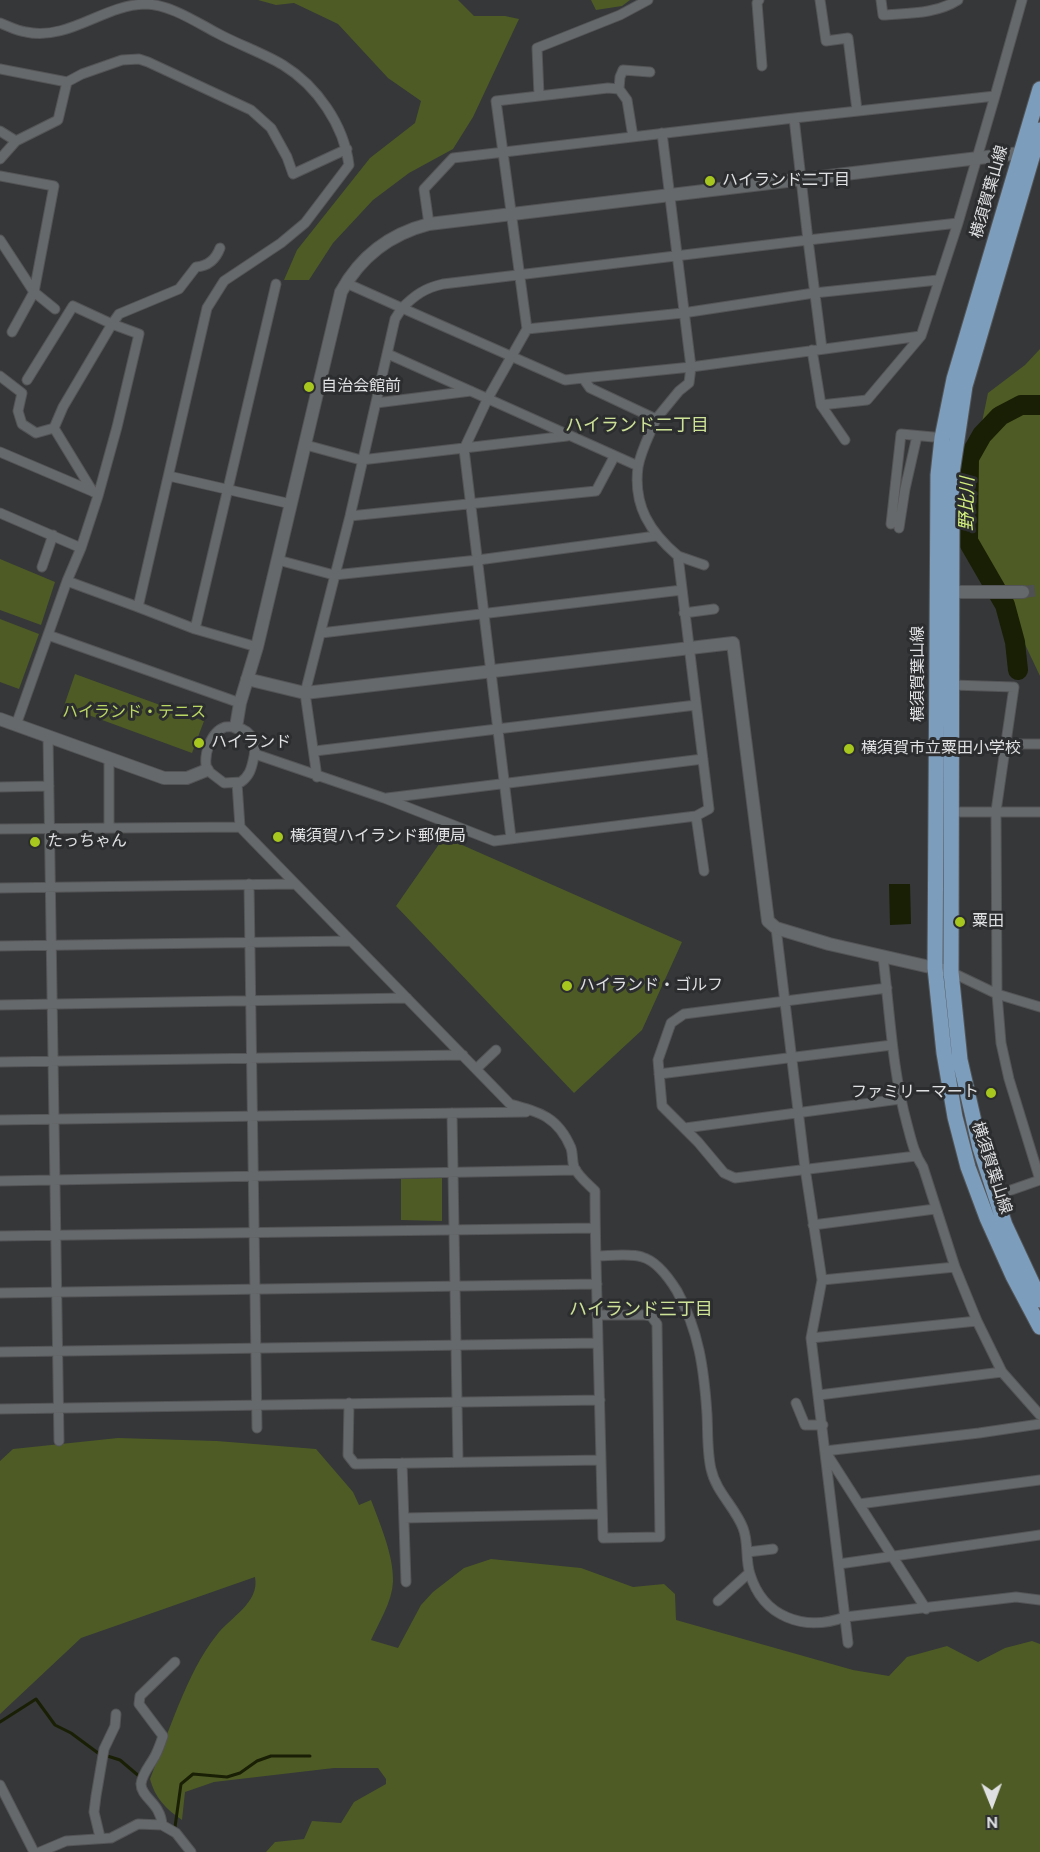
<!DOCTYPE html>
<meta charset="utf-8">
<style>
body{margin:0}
#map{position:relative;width:1040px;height:1852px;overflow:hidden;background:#353739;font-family:"DM Sans",sans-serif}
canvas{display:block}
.north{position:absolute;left:962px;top:1774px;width:60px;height:60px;-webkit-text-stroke:4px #2b2d2f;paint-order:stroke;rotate:179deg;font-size:16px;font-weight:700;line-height:24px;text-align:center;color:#dfe0e2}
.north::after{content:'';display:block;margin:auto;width:21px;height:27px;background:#dfe0e2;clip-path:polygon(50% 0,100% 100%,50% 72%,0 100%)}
</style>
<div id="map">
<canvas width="1040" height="1852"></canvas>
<div class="north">N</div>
</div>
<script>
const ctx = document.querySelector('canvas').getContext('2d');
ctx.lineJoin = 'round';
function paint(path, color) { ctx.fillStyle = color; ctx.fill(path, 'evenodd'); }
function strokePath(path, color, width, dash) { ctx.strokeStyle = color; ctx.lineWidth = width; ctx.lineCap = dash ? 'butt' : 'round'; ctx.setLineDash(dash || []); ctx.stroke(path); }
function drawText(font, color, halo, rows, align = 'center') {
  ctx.font = font + ' "DM Sans","Noto Sans JP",sans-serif'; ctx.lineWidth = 6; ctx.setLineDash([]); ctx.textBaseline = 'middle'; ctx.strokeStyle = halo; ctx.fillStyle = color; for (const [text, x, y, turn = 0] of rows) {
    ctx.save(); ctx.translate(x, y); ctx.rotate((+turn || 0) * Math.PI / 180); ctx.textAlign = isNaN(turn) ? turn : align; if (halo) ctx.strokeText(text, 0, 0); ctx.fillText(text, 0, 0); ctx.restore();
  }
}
paint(new Path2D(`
 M258 0H458L474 16H505L519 19 473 117 453 149 409 173 373 200 333 243 309 280H284L297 250 370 158 415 123 421 101 388 78 338 24 294 3 276 5Z
 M591 0H630L622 6 596 10Z
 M1040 349V676L963 514 988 393 1025 365Z
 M0 559 55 582 41 625 0 610Z
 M0 619 39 634 19 689 0 682Z
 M75 674 204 721 192 753 64 706Z
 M444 837 682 942 642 1030 574 1093 396 906Z
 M442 1178V1221L401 1220V1179Z
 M118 1438 217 1441 316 1449 353 1492 359 1505 371 1500C380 1524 394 1556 393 1582 392 1602 379 1622 371 1640L398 1648 421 1605 433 1592 464 1568 491 1559 581 1568 633 1587 664 1584 675 1594 676 1620 853 1670 889 1676 907 1657 947 1646 978 1662 1005 1648 1032 1641 1040 1644V1852H266L275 1842 304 1839 312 1821 341 1823 354 1802 386 1784V1779L378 1768H334L214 1782 185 1792 182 1820C166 1809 155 1798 150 1779 168 1735 187 1672 216 1636 230 1617 260 1603 255 1577L81 1638 0 1714V1461L13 1449Z`), '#4e5b25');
paint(new Path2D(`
 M889 884H910L911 924 890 925Z`), '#191f04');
strokePath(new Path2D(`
 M0 1722 36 1699 55 1725 71 1733 98 1753 120 1760 140 1777
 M175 1827 181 1784 193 1774 227 1777 240 1773 257 1761 271 1756H310`), '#191f04', 3);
strokePath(new Path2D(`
 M1018 670 1015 642 1005 605 968 541 969 458 982 435 1000 416 1021 405H1040`), '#191f04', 20);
strokePath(new Path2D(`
 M1023 592 1040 590`), '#4e5052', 12, [12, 6]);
const minor = new Path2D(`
 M759 0 757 3 762 66
 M820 0 826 41 848 38 857 110
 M881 0 883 15C909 13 936 14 958 0
 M0 23C8 26 17 31 26 32 69 41 103 5 145 4 169 4 196 22 217 33 237 44 263 53 283 65 317 86 344 125 349 165L305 223 281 243 224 281 207 308 138 607 195 629 257 647
 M0 69 67 82 82 74 122 60 139 59 148 62 251 110 271 128 287 157 293 174 347 149
 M619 89 620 77 623 70 650 72
 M539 95 537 48 620 15 648 0
 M0 131 16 141
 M0 159 16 141 58 120 67 82
 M0 176 54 186 34 292 55 309
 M958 223 995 96
 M429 224 424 189 453 158 794 118
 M0 240 34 292 12 332
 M527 329 683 313 814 293 938 280
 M812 350 821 405 867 400 921 336 958 223 808 240 822 349
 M388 354 638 466
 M0 376 22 393 18 411 22 424 36 433 54 428 93 492
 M583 378 691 367 921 336
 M27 380 73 306 112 324 119 314 179 289 196 267C208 266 216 259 220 248
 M376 403 471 391
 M821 405 845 440
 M656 419 679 391 689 383 691 367 662 133
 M306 445 361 460 567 436
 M0 452 94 492
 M169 476 291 504
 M0 513 81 548
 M350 516 596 491 614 457
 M891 524 901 434 944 438
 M899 528 905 489 917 436
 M678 556 704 565
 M278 560 334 575 478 560 656 536
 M42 567 53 535
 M67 581 138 607
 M684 613 714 609
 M195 629 276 284
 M321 633 682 590
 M48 635 240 703
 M952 685 1014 687 996 811 997 994 1001 1043 1009 1079 1040 1180
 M16 725 67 581 81 548 98 496 117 427 139 334 112 324 63 407 54 428
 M225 727C249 725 259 739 253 761 251 770 249 776 241 782L224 783 207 770C203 756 210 732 225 727Z
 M48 736 59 1441
 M1006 744H1040
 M315 751 696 705
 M255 754 384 798 494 841 696 816
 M109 758V828
 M317 777 305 693 350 516 395 319 402 308 346 283
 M237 783 240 827 510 1104C540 1112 558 1117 571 1148 573 1154 572 1161 574 1167 578 1176 588 1184 595 1191 595 1242 597 1292 598 1343L603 1538 660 1537 657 1324 651 1316 645 1315H597
 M0 787 49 786
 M387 798 703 759
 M953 812H1040
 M0 829 240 827
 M511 838 464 449 488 398 527 329 496 101 608 88 619 89 627 100 633 137
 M704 871 696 816 709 809 678 556C650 532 633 506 638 467 641 450 650 434 656 419L590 388 583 378 565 380 402 308C415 295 425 288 443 284L808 240 794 118 995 96 1022 0
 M249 884 257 1428
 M0 888 295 884
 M776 928 805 1168 822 1280 811 1338 848 1643
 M0 946 350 941
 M883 957C890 1013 892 1069 907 1124 911 1139 914 1154 923 1167L955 1267 977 1321 1002 1372 1040 1415
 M951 972 997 994 1040 1007
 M887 988 684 1014 671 1023 658 1060 662 1106 698 1142 724 1173 735 1178 916 1156
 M0 1005 407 998
 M0 1062 463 1055
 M476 1069 496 1050
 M659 1074 892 1045
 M452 1113 458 1461
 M0 1120 526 1112
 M685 1128 900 1099
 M0 1181 576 1170
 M994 1196 1040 1180
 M813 1225 935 1209
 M0 1236 595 1228
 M596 1256C608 1256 631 1253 642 1257 657 1261 669 1278 677 1291 699 1331 704 1369 707 1414 708 1432 707 1452 711 1469 716 1492 735 1507 743 1528 749 1543 745 1559 750 1574 763 1617 804 1632 845 1617L1016 1597 1040 1600
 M822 1280 955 1267
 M0 1293 597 1284
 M811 1338 977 1321
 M0 1352 598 1343
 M819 1395 1002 1372
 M349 1403 348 1455 355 1464 601 1460
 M796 1403 805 1425H823
 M0 1409 600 1400
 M402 1463 406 1582
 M859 1504 1040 1480
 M404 1518 602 1514
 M748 1552 773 1549
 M839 1564 1040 1535
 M718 1601 749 1573
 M926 1609 825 1451 979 1433 1040 1424
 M0 1785 34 1852
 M162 1825C161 1803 141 1798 141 1784 142 1773 152 1763 156 1754 159 1748 161 1742 163 1736L139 1704 140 1696 175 1662
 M100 1837 94 1812 96 1796 104 1749 115 1726 116 1714
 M40 1852 66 1841 111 1838 138 1824 162 1825 176 1833 191 1852`);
const tertiary = new Path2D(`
 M943 592H1023
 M247 679 305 693 733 643 768 921 776 928 829 944 943 970
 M0 719 164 778H187L207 770
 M236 727 240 703 257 647 341 292C360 257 390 234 429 224L1020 153 1028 155`);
const primary = new Path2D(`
 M1040 89 954 379 942 438 938 475 935 968 944 1053 955 1117 968 1167 987 1218 1013 1276 1040 1327
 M1040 130 965 386 952 473 951 972 960 1060 980 1148 1005 1225 1040 1300`);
strokePath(minor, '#535456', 11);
strokePath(tertiary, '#535456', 14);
strokePath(primary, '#535456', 17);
strokePath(minor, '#66696b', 9);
strokePath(tertiary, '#66696b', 12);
strokePath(primary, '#7c9dbc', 15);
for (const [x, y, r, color] of [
 [710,181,6,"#a8c71e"],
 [309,387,6,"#a8c71e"],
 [199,743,6,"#a8c71e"],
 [849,749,6,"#a8c71e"],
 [278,837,6,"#a8c71e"],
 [35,842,6,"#a8c71e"],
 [960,922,6,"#a8c71e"],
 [567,986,6,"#a8c71e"],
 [991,1093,6,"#a8c71e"]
]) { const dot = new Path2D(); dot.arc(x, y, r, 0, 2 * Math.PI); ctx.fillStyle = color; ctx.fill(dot); strokePath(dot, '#2b2d2f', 2); }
drawText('16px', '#dfe0e2', '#2b2d2f', [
 ["ハイランド二丁目",722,181],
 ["自治会館前",321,387],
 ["ハイランド",211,743],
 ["横須賀市立粟田小学校",861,749],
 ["横須賀ハイランド郵便局",290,837],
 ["たっちゃん",47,842],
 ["粟田",972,922],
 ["ハイランド・ゴルフ",579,986],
 ["ファミリーマート",979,1093,"right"]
], 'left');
drawText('16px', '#dfe0e2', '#2b2d2f', [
 ["横須賀葉山線",990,192,-74],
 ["横須賀葉山線",919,674,-90],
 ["横須賀葉山線",991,1168,72]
]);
drawText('16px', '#bcd864', '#2b2d2f', [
 ["ハイランド・テニス",134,713]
]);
drawText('18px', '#cee297', '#2b2d2f', [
 ["ハイランド二丁目",637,426],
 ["ハイランド三丁目",641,1310]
]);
drawText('italic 18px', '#d3f07c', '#2b2d2f', [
 ["野比川",968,504,-89]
]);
</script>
